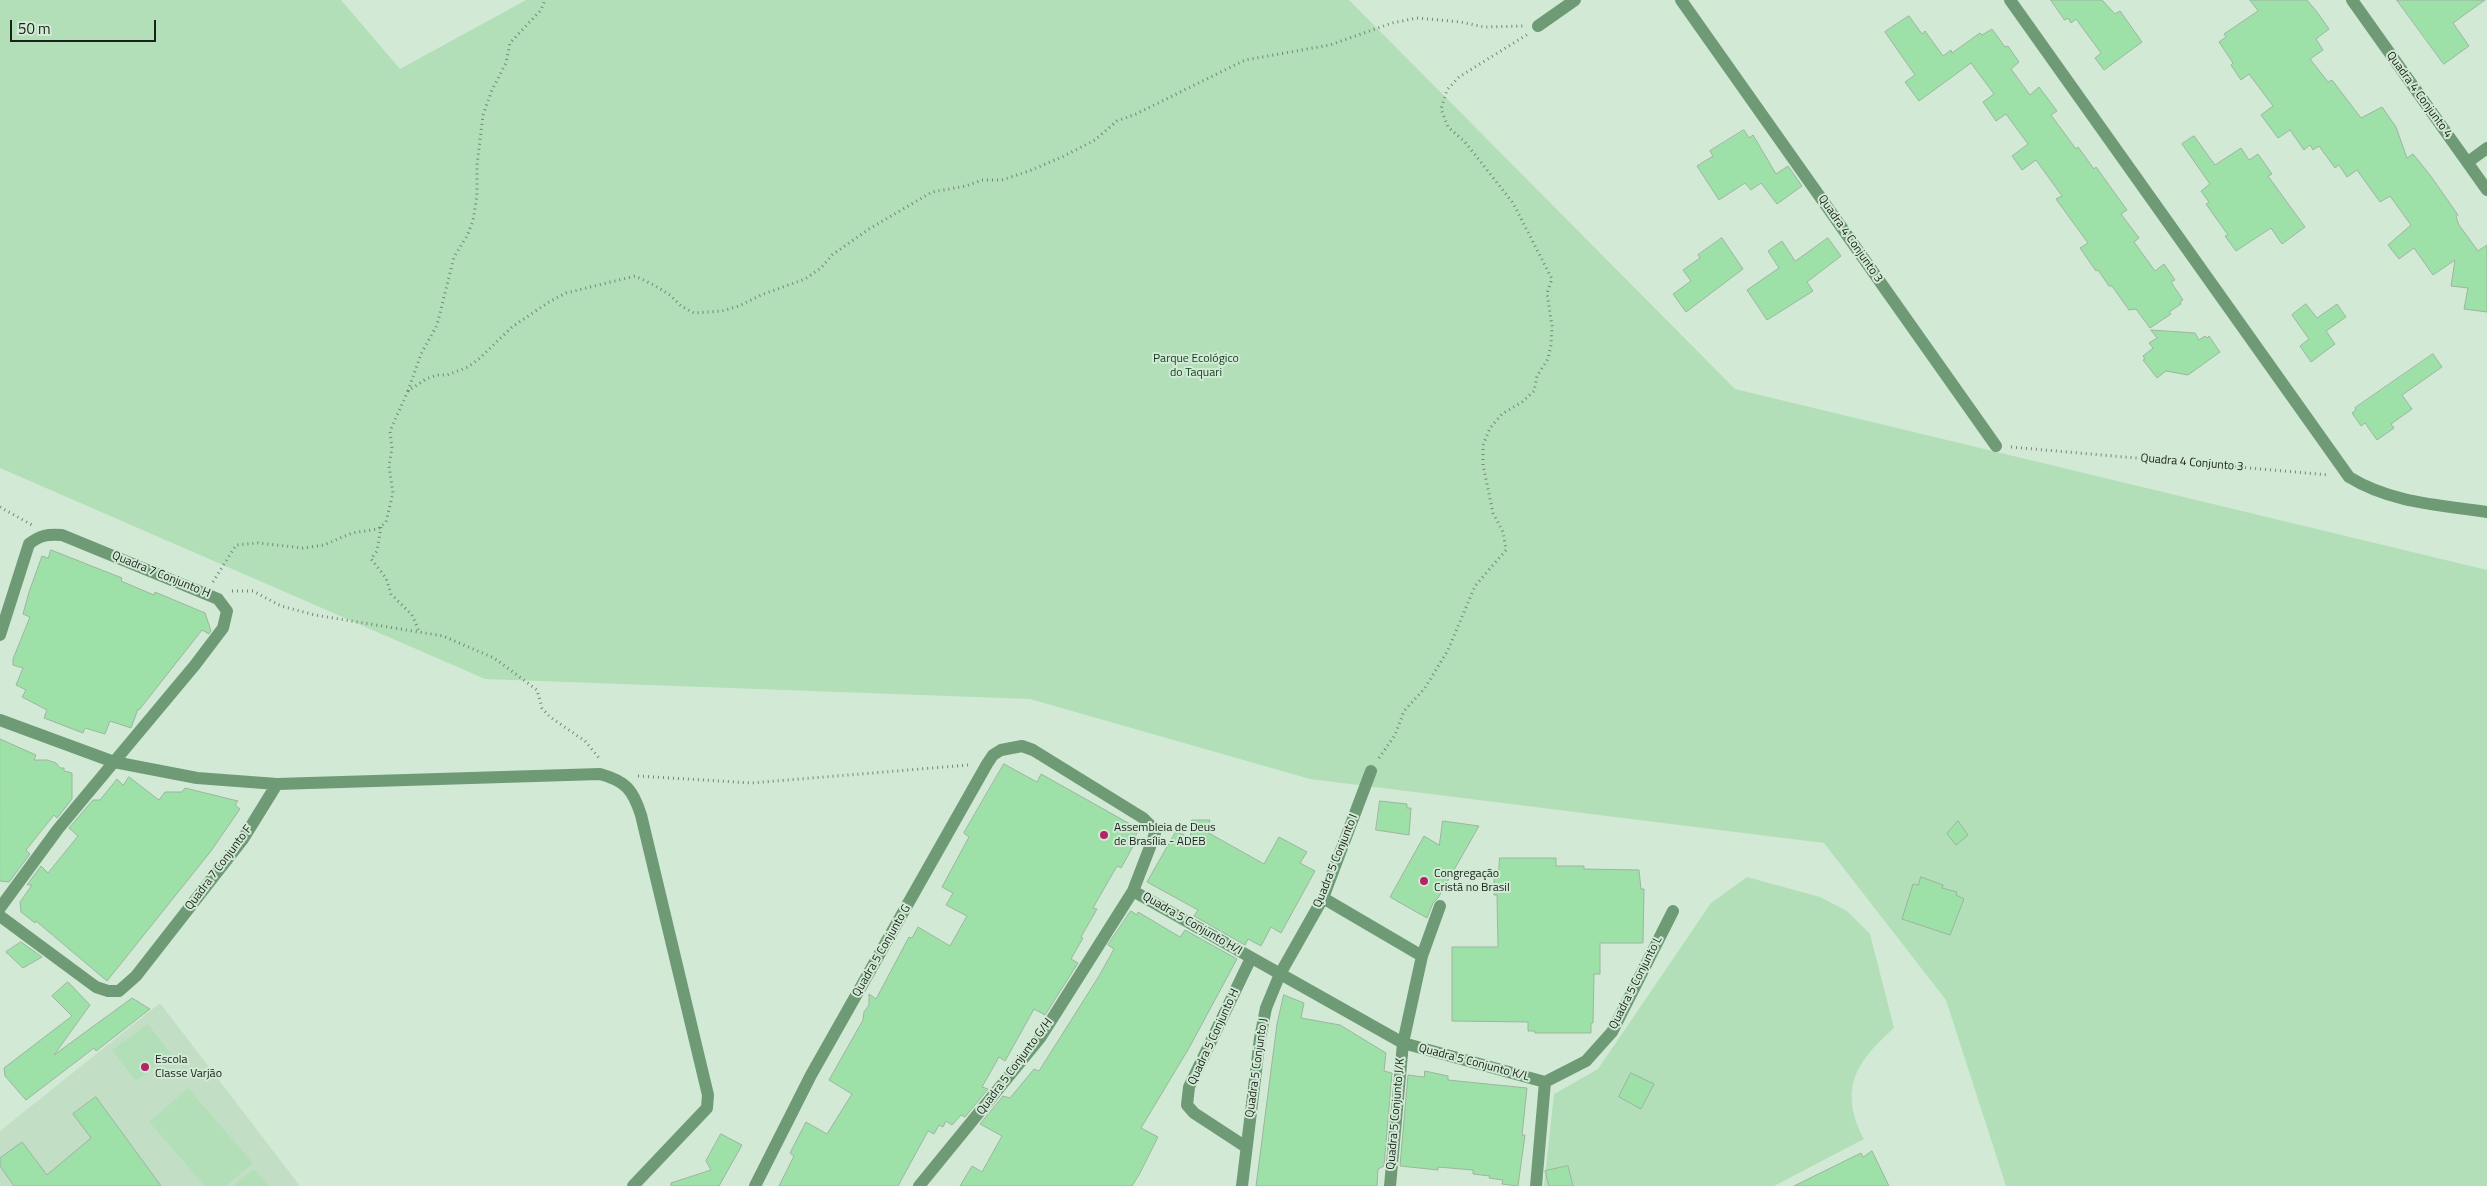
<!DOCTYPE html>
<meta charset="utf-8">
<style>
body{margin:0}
#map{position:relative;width:2487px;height:1186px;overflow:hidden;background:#d2ead5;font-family:"Titillium Web",sans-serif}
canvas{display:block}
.scale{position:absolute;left:10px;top:20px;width:146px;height:22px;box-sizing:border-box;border:2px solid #18211a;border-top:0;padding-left:6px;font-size:15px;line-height:18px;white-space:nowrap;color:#18211a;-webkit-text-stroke:4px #d2ead5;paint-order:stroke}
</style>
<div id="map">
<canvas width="2487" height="1186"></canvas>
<div class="scale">50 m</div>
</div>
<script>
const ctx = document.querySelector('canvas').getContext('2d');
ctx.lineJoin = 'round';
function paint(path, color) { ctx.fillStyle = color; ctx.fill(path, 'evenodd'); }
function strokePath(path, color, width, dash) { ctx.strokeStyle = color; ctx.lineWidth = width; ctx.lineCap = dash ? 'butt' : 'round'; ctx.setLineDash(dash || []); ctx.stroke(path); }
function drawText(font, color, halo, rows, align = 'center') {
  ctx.font = font + ' "Titillium Web",sans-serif'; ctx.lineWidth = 4; ctx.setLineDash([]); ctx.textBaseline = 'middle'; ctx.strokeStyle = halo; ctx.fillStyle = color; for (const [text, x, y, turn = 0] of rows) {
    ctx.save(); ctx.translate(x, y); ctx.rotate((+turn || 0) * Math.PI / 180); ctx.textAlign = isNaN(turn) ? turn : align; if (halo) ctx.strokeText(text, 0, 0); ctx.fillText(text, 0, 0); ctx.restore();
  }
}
paint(new Path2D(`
 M160 1003 300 1186H0V1131Z`), '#c2dfc5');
paint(new Path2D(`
 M0 0H341L400 69 526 0H1349L1735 389 2487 570V1186H2006L1946 1000 1824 843 1310 779 1030 699 485 679 0 468Z
 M1747 877 1820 897 1847 911 1870 934 1894 1028C1856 1062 1838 1089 1864 1139L1774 1186H1544L1554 1094 1598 1069 1711 903Z
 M148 1024 171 1054 136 1081 112 1050Z
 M188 1088 253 1163 226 1186H205L149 1122Z
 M254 1169 269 1186H233Z`), '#b2dfb8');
const building = new Path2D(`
 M2051 0H2102L2115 14 2120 11 2142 42 2104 70 2095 58 2101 53 2076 19 2071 23 2068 18 2065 20Z
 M2250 0H2307L2317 12 2329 29 2316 39 2323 50 2310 59 2328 82 2332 80 2361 118 2382 107 2396 127 2407 158 2413 154 2430 175 2458 215 2456 217 2459 225 2478 251 2487 245V312L2464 309 2468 288 2451 286 2455 260 2433 275 2414 248 2399 259 2388 245 2411 225 2390 196 2380 202 2357 170 2347 177 2339 165 2335 168 2319 146 2313 150 2310 145 2304 150 2290 130 2278 138 2261 115 2273 106 2249 74 2241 80 2231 65 2233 63 2219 42 2226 37 2224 34 2258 11Z
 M2397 0H2485L2453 23 2469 46 2444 64Z
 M1909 16 1922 34 1925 31 1943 56 1951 50 1952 53 1980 33 1982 35 1992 29 2005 47 2008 46 2019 62 2011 69 2030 95 2039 87 2057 111 2051 115 2076 149 2078 147 2094 169 2096 167 2127 210 2121 214 2139 238 2134 242 2155 271 2164 264 2175 280 2171 282 2183 300 2180 302 2181 304 2169 312 2171 314 2150 328 2136 309 2129 310 2112 286H2109L2098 270 2096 271 2080 248 2088 243 2056 199 2062 196 2036 160 2022 170 2012 156 2028 144 2006 114 1996 121 1983 102 1994 94 1971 63 1919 101 1905 82 1915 75 1885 32Z
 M1744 130 1749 138 1753 135 1776 174 1788 166 1802 186 1777 204 1761 183 1751 190 1745 183 1719 200 1697 166 1713 156 1710 151Z
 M2194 136 2215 165 2241 148 2249 160 2258 154 2272 174 2268 176 2305 227 2282 244 2271 228 2236 251 2225 236 2228 235 2206 204 2209 202 2201 191 2210 184 2182 144Z
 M1722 238 1743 269 1686 312 1673 294 1691 281 1683 270 1700 258 1698 255Z
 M1828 238 1841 256 1807 282 1813 291 1767 320 1747 290 1779 268 1768 251 1782 241 1795 261Z
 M2306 304 2317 318 2337 304 2346 317 2326 331 2335 344 2311 362 2300 346 2309 339 2292 315Z
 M2151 330 2195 333 2199 340 2205 336 2207 338 2209 336 2220 352 2188 375 2166 371 2157 378 2143 360 2145 359 2143 356 2153 348 2149 343 2157 338Z
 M2433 354 2442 367 2402 395 2412 409 2391 424 2394 428 2377 440 2365 423 2361 426 2352 413 2356 410 2355 408Z
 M51 550 122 578 121 581 154 595 155 592 205 613 211 631 209 634 202 630 139 710 138 709 131 728 110 721 105 734 85 728 83 733 44 718 47 710 22 697 26 690 16 685 23 668 13 665V659L30 617 23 614 29 592 42 556 48 558Z
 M0 739 36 755 34 760H47L56 763 60 768H64V771L72 773V799L57 818 54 815 26 850 30 854 9 882 0 881Z
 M1004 764 1037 782 1041 774 1139 829 1135 837 1136 841 1121 868 1117 866 1093 908 1097 909 1081 937 1083 938 1071 959 1078 963 1045 1015 1034 1009 1005 1061 999 1057 982 1087 988 1089 965 1117 961 1115 952 1125 946 1121 943 1127 939 1125 934 1134 928 1131 898 1186H779L794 1156 790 1153 806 1122 827 1134 852 1094 829 1080 863 1020 864 1012 869 1005V994L876 999 909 937 912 938 918 927 950 946 967 916 946 905 953 893 942 887 969 837 964 833Z
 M129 777 159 800 165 792H182L185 788 238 801 235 805 240 809 211 851 107 981 36 921 35 923 21 912 20 902 32 885H27L41 866 48 873 78 836 69 828 93 800H100L117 779 123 785Z
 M1380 801 1407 804V808H1411L1409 835 1376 830Z
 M1192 820H1210L1207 832 1264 864 1279 837 1307 852 1300 863 1315 871 1281 933 1271 927 1261 946 1248 939 1245 945 1194 916 1198 910 1147 882 1176 831 1190 838Z
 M1443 821 1479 826 1438 898 1433 903 1427 918 1390 897 1424 836 1439 845Z
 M1958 821 1968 835 1956 845 1947 834Z
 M1500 858H1556V866H1584V869L1639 870 1641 889H1644L1643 943H1600V974H1594L1593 1023H1591V1033H1535V1031H1528V1022L1452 1021V947H1498L1497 895H1494V875H1498Z
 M1921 877 1943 885 1942 888 1957 892 1956 895 1964 899 1950 935 1902 919 1913 884 1918 885Z
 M1131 911 1137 915 1138 912 1180 937 1185 930 1237 959 1189 1048 1141 1128 1158 1137 1140 1173 1132 1186H960L972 1166 982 1172 1002 1136 980 1124 1003 1096 1010 1098 1034 1069 1039 1071 1099 976 1114 949 1108 945Z
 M21 942 42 957 23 968 6 952Z
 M68 982 90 1005 54 1055 132 998 150 1009 96 1051 94 1048 26 1100 5 1076 4 1068 72 1016 52 996Z
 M1284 995 1304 1003 1301 1018 1340 1025 1386 1053 1384 1071 1392 1073 1384 1166 1378 1169 1377 1186H1256L1277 1024Z
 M1425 1071 1448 1076V1080L1527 1088 1522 1135H1525L1518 1186 1502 1184 1503 1180 1489 1178 1490 1176 1473 1174V1170L1438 1167V1170L1400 1166 1408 1075 1424 1077Z
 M1631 1073 1654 1084 1641 1109 1619 1097Z
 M96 1097 161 1186H14L0 1166V1158L22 1142 47 1175 91 1138 73 1114Z
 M721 1134 742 1145 719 1186H671V1183L711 1170 706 1161Z
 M1872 1151 1889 1186H1794L1861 1153 1863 1157Z
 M1568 1166 1573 1186H1549L1545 1171Z`);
paint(building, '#9de1a8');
strokePath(building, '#9db4a0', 1);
strokePath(new Path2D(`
 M408 391 421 354 437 325 454 257 467 236 473 221 477 195V165L483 115 492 90 506 63 510 43 541 10 545 0
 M2011 447 2329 475
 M0 507 32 525
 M381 527 377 551 371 559 386 578 391 594 412 615 419 631
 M213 582 236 545 258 543 303 548 324 545 352 533 378 529 386 522 393 493 389 466 392 448 390 431 408 391 426 379 437 375H447L468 367 480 358 512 327 549 302 566 293 635 276 654 285 670 295 681 306 694 313 722 311 739 306 761 295 805 279 821 268 832 255 869 229 932 192 966 186 982 180H1002L1029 171 1062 157 1095 140 1117 121 1136 114 1245 60 1330 45 1392 23 1417 18 1461 22 1484 27 1525 26
 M232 591H253L281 606 315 615 443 636 494 658 537 690 542 708 550 717 585 741 599 758
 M1379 758 1395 735 1404 711 1425 688 1448 650 1475 586 1506 550 1503 532 1493 513 1483 465V445L1490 428 1502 414 1522 402 1534 391 1537 376 1548 359 1551 345 1552 326 1547 293 1552 279 1513 203 1465 142 1448 127 1441 109 1447 90 1459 77 1528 34
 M638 776 752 783 968 765`), '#758678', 3, [1, 4]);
strokePath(new Path2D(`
 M1681 0 1996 446
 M2010 0 2349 477C2391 503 2440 505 2487 512
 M2352 0 2487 190
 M1538 26 1575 0
 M2468 162 2487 148
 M0 635 29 544C40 535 48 534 62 535L218 599 227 611 223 628 195 665 58 829 0 908
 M0 720 114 762 197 778 277 784 600 774C626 781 633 790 641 815L708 1095 707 1108 633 1186
 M1133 891 1403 1043 1545 1082
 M1323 898 1422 956
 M0 916 96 987 108 991H119L136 976 243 839 277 784
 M1545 1082 1586 1061 1612 1032 1673 911
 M1246 1147 1194 1113 1187 1105 1189 1087 1251 958
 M755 1186 811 1075 987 764 993 755 1001 750 1022 746 1033 750 1143 818 1153 828 1155 834 1133 891 1040 1038 919 1186
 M1242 1186 1260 1038 1266 1008 1280 974 1323 898 1371 771
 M1390 1186 1403 1043 1422 956 1440 906
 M1536 1186 1545 1082`), '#6e9b75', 12);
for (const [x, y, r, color] of [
 [1104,835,5,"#b12665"],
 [1424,881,5,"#b12665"],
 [145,1067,5,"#b12665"]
]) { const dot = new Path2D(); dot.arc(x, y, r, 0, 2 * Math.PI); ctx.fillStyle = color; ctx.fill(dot); strokePath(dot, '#d2ead5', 2); }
drawText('12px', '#18211a', '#d2ead5', [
 ["Quadra 4 Conjunto 4",2419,95,54],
 ["Quadra 4 Conjunto 3",1850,239,55],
 ["Quadra 4 Conjunto 3",2192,463,5],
 ["Quadra 7 Conjunto H",161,575,22],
 ["Quadra 5 Conjunto I",1336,861,-68],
 ["Quadra 7 Conjunto F",219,868,-53],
 ["Quadra 5 Conjunto H/I",1192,924,30],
 ["Quadra 5 Conjunto G",882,951,-60],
 ["Quadra 5 Conjunto L",1636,983,-63],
 ["Quadra 5 Conjunto H",1214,1037,-65],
 ["Quadra 5 Conjunto K/L",1474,1063,15],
 ["Quadra 5 Conjunto G/H",1015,1067,-53],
 ["Quadra 5 Conjunto J",1257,1068,-82],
 ["Quadra 5 Conjunto J/K",1396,1114,-85]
]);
drawText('12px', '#0c3e1a', '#d2ead5', [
 ["Parque Ecológico",1196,359],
 ["do Taquari",1196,373]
]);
drawText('12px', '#18211a', '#d2ead5', [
 ["Assembleia de Deus",1114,828],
 ["de Brasília - ADEB",1114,842],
 ["Congregação",1434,874],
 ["Cristã no Brasil",1434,888],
 ["Escola",155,1060],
 ["Classe Varjão",155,1074]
], 'left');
</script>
